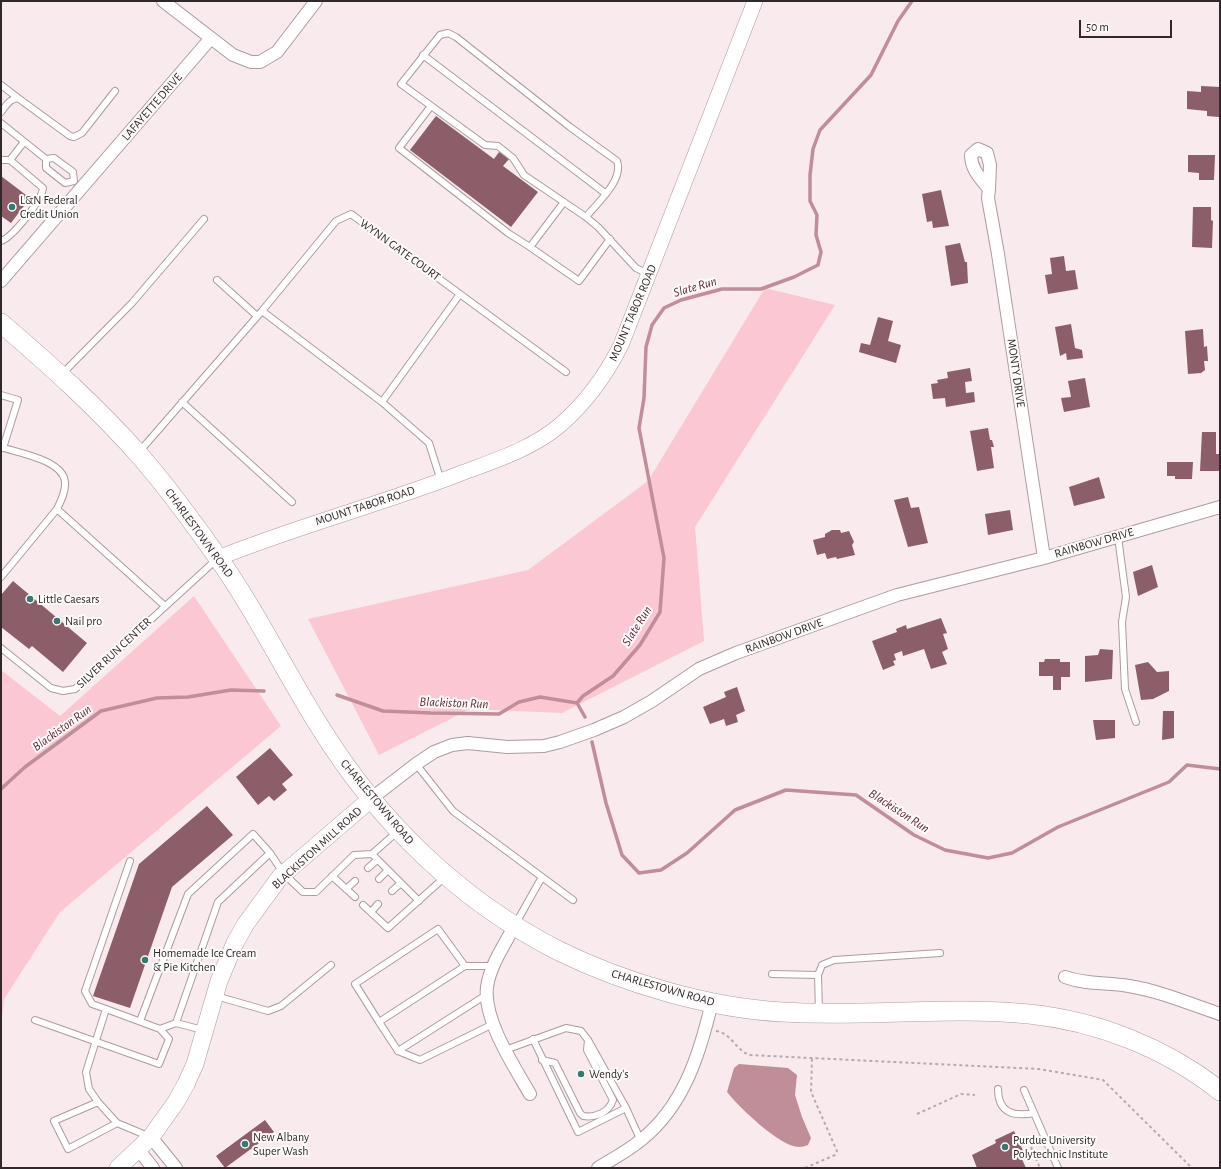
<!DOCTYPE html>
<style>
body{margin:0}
#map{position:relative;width:1221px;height:1169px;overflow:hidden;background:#f9eaed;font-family:"Alegreya Sans",sans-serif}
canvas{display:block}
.frame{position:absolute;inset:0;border:2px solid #2f292b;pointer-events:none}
.scale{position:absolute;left:1079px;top:20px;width:93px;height:18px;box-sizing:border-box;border:2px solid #2f292b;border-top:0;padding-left:5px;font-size:12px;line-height:14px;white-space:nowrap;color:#2f292b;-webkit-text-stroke:3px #fefbfb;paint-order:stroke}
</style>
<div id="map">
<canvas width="1221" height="1169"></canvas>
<div class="frame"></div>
<div class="scale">50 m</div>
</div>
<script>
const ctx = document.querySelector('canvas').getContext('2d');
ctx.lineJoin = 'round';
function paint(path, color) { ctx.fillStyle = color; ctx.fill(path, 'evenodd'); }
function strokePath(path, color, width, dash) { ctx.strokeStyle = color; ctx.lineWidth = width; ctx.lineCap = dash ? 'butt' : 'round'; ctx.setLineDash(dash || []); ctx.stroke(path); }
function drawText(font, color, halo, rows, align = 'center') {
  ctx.font = font + ' "Alegreya Sans",sans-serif'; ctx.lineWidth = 4; ctx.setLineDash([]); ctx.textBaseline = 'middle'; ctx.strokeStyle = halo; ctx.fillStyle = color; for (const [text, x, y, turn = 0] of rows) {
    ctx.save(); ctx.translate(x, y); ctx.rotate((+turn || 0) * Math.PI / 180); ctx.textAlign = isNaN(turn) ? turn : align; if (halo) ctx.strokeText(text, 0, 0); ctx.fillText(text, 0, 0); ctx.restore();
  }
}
paint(new Path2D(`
 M765 288 835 305 695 527 704 641 562 713 470 709 379 755 308 619 528 570 648 481Z
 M194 596 281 726 60 912 4 999 1 1030V670L60 716Z`), '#fbc7d3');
paint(new Path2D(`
 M739 1064 788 1068 797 1075 795 1095 802 1117 811 1138 808 1145C805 1146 802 1147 799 1147 780 1147 739 1107 727 1092L734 1068Z`), '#bf8e99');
strokePath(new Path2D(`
 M337 695 383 711 431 713 499 714 519 702 540 697 577 703 585 717
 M577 703 583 696 613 676 640 645 660 612 664 558 639 428 644 398 646 347 652 325 664 308 681 300 722 289H761L794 277 818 265 821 252 816 235 817 215 810 201V175L813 149 820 130 871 75 898 21 912 1
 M592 742 606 803 622 855 639 873 661 870 687 853 735 810 786 790 856 795 914 835 945 850 988 858 1012 853 1058 827 1169 782 1187 765 1220 769
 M1 789 25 767 101 711 157 698 188 697 231 690 264 691`), '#bf8e99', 3.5);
paint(new Path2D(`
 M1201 86 1220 87 1219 117 1207 116V111L1187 109V91L1201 92Z
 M436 116 494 159 499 152 509 159 503 166 538 192 511 227 410 150Z
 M1188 155H1215L1214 180H1199V173L1188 172Z
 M1 176 30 198 11 223 1 216Z
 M941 190 949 226 933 228 932 221 927 222 922 194Z
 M1193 207H1211V220L1213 221 1212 248 1192 247Z
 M960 243 965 262H967L968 283 951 286 945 246Z
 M1064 256 1066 271 1075 270 1078 289 1048 294 1045 275 1052 274 1050 258Z
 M878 317 893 321 888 341 901 345 896 363 859 352 861 343 870 345Z
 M1071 324 1075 348 1082 350 1083 358 1067 360 1066 353 1060 356 1055 327Z
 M1203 329 1204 347 1207 346 1208 361H1204L1205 370 1201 373 1188 374 1185 331Z
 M970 368 972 381 965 382 966 393 974 392 975 402 946 407 945 398 933 399 931 384 938 383 937 380 948 378 947 372Z
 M1085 378 1090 407 1064 412 1061 398 1071 397 1068 381Z
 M988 428 990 440H992L994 447H991L994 468 977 471 970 431Z
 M1202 432H1216V454H1220V471H1200Z
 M1167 462H1193L1192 479H1175V476H1167Z
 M1099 477 1105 498 1074 506 1069 487Z
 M908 497 911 508 919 507 928 543 908 547 894 500Z
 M1010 510 1013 530 988 535 985 514Z
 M832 530H840L841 533 849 531 854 542 852 545 855 555 837 559 836 557 827 559 825 553 817 555 813 540 825 537V534Z
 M1152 565 1158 587 1138 596 1133 572Z
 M13 581 87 643 63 672 32 646 29 649 1 627V595Z
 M941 618 947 633 943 634 948 649 942 652 947 664 931 669 924 649 903 656 902 651 894 654 896 660 893 661 895 665 883 670 872 641 897 632 896 629 906 625 907 629Z
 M1100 649 1113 650 1112 679 1085 682V656L1098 655Z
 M1045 659H1060V662H1070V677H1061V690H1053V676H1039V662H1044Z
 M1148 662 1157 672 1169 671V691L1153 699 1141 700 1135 665Z
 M737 687 745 711 736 715 738 722 726 726 724 719 710 724 703 707 726 697 724 692Z
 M1163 711H1174V738L1162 740Z
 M1093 720H1115V738L1096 740Z
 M270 748 293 775 282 784 287 790 274 801 269 796 258 805 236 777Z
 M207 806 233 835 172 887 130 1008 93 996 139 864Z
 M265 1120 274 1132 225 1168 216 1156Z
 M1014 1131 1024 1153 1020 1155 1026 1168H977L972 1155 996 1143 995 1140Z`), '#8c5e69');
const service = new Path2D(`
 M423 55 605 193
 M1 85 18 98
 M431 106 399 148 508 233 530 247
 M1 112C6 106 9 99 18 98L70 136 74 137 82 133 115 91
 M1 123 46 159 54 158 73 172 74 181 65 183 46 168V159
 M1 160H10L43 188C42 200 13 237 1 241
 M10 160 24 142
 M564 202 530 247 579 281 610 239
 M586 217C597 203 624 180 617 161L570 127 456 37 448 33 440 35 401 84 485 145 498 146 513 158 524 175 586 217 598 227 636 268 648 274
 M217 280 257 316
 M262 311 382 402 460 294
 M62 374 132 303 204 219
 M1 395 18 400 3 448
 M182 402 292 502
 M382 402 429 443 441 481
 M1 447C19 453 63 460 65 482 66 491 61 501 57 509L1 577
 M139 452 262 311 336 221 351 214 566 372
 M57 509 165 606
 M1118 537 1126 597 1122 622 1125 689 1136 722
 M1 648 51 688 63 691 75 689 217 559
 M416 764 453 811 573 900
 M372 854 419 901
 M368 868 377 860
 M332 876 355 897
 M379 879 388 870
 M346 889 355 881
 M392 891 401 883
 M363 905 388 928 445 877
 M371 912 378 904
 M516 923 542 877
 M772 974 818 975
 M486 995 398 1051 379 1022 465 966H493
 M216 996 268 1011 281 1006 331 965
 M106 1009 92 1004 85 991 130 861
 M819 1012 818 975 822 965 834 960 940 953
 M35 1020 159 1064 169 1039 160 1029
 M140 1021 188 894 253 834 270 853
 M379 1022 355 984 438 929 465 966
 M203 1030 176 1023 218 902 270 853 284 874 303 892H316L354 855 372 854 397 832
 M533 1039 578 1132 626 1108
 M505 1050 566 1028 581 1031 588 1040 626 1108 641 1141
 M398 1051 420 1060 493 1024
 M542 1060 555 1063 580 1113 583 1116C596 1118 609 1112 613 1100L587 1050 588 1040
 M998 1089C998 1113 1014 1117 1034 1113
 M1024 1090 1058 1168
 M98 1102 54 1121 68 1149 117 1123
 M148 1136 117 1123 98 1102 89 1089 86 1072 106 1009 160 1029 176 1023`);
const minor = new Path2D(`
 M163 1 233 55 251 62H260L277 52 316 1
 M989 189 990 165 987 153 978 149 971 155C971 169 980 178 989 189L988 198 998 254 1044 558
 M1 281 211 38
 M372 798 416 764 434 752 452 745 468 743 507 747 544 746 560 742 594 730 624 717 652 701 699 669 736 653 897 595 1044 558 1220 507
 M515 925C505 944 490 965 487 987 483 1020 514 1066 530 1094
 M1065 977C1087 985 1107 982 1129 986 1160 991 1190 1004 1220 1014
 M151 1137 176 1168
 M138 1149 153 1168
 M598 1168C612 1159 628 1151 641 1140 684 1106 700 1053 712 1002`);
const tertiary = new Path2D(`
 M218 558C297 526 379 505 459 474 493 461 530 450 559 426 586 403 605 377 621 345L755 1`);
const secondary = new Path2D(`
 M118 1168 151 1137 176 1102 186 1084 195 1064 219 981 235 943 245 925 280 877 372 798`);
const primary = new Path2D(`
 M1 323C50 365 98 408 141 457 168 488 192 521 216 555 255 609 284 670 320 727 378 821 460 901 559 951 624 983 709 1008 782 1012 864 1017 947 1006 1029 1014 1097 1021 1166 1048 1220 1091`);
strokePath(service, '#aa9c9f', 8);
strokePath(minor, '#aa9c9f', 14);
strokePath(tertiary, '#aa9c9f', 16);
strokePath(secondary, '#aa9c9f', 18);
strokePath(primary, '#aa9c9f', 20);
strokePath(new Path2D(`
 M716 1031C731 1033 735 1049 749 1055L1039 1069 1103 1080 1192 1168
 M917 1114 961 1094 975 1095
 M1031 1147 1040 1168
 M776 1168H790
 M805 1168 835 1155 837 1151 811 1092 812 1059`), '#b6aaad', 2, [3, 3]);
strokePath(service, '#fff', 6);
strokePath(minor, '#fff', 12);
strokePath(tertiary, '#fff', 15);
strokePath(secondary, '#fff', 17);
strokePath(primary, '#fff', 19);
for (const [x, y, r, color] of [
 [12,207,4,"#347a71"],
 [30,599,4,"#347a71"],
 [57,621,4,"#347a71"],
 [145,960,4,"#347a71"],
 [581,1074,4,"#347a71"],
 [245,1144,4,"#347a71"],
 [1005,1147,4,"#347a71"]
]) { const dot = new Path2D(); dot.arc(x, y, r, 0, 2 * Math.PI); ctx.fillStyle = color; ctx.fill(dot); strokePath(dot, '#fefbfb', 1.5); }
drawText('12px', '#2f292b', '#fefbfb', [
 ["LAFAYETTE DRIVE",152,107,-49],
 ["WYNN GATE COURT",400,250,36],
 ["MOUNT TABOR ROAD",633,313,-67],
 ["MONTY DRIVE",1016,373,82],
 ["MOUNT TABOR ROAD",365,506,-18],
 ["CHARLESTOWN ROAD",199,533,54],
 ["RAINBOW DRIVE",1094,543,-16],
 ["RAINBOW DRIVE",784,636,-20],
 ["SILVER RUN CENTER",114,653,-43],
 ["CHARLESTOWN ROAD",377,802,50],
 ["BLACKISTON MILL ROAD",317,848,-42],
 ["CHARLESTOWN ROAD",663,988,16]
]);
drawText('12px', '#2f292b', '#fefbfb', [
 ["L&N Federal",20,200],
 ["Credit Union",20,214],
 ["Little Caesars",38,599],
 ["Nail pro",65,621],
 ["Homemade Ice Cream",153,953],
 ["& Pie Kitchen",153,967],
 ["Wendy's",589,1074],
 ["New Albany",253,1137],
 ["Super Wash",253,1151],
 ["Purdue University",1013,1140],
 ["Polytechnic Institute",1013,1154]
], 'left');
drawText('italic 13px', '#66283a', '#fefbfb', [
 ["Slate Run",695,287,-16],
 ["Slate Run",637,626,-58],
 ["Blackiston Run",454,703,2],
 ["Blackiston Run",62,728,-36],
 ["Blackiston Run",899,811,33]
]);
</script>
